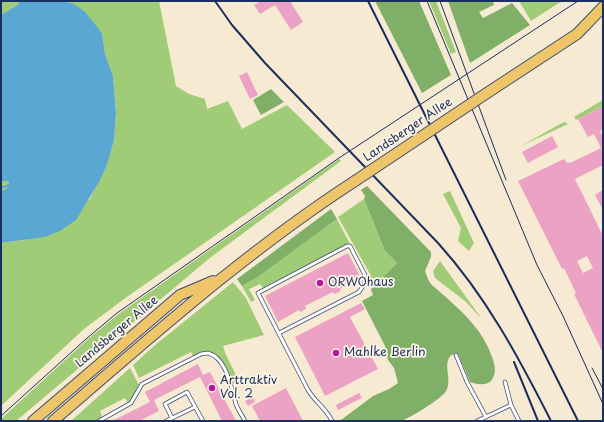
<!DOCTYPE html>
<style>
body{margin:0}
#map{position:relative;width:604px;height:422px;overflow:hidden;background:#f7ead3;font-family:"Playpen Sans",sans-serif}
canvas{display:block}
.frame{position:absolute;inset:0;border:2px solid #1b2f5e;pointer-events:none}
</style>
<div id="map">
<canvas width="604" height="422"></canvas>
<div class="frame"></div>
</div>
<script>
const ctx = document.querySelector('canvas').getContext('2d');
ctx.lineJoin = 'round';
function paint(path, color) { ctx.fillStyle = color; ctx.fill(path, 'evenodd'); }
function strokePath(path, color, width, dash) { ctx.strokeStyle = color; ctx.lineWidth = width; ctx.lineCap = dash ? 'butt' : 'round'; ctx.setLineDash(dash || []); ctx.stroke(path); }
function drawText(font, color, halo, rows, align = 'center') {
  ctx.font = font + ' "Playpen Sans",sans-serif'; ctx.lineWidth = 3.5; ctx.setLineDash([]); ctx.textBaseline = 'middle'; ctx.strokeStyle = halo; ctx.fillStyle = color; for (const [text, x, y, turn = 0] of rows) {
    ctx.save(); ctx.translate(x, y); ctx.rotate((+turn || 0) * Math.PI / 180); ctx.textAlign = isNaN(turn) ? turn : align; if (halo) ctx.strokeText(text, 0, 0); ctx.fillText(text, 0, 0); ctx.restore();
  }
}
paint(new Path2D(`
 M1 1H19V4L1 15Z
 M65 1H159L176 86 189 94 205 99 207 109 228 101 242 129 287 105 335 152 124 299 84 329 1 406V243L25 240 89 200 107 165 114 141 116 113 113 76 105 54 102 33 74 4Z
 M429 1H436L456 52 451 54Z
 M519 1H562L531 21Z
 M603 100V106L576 120 574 117Z
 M565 122 568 124 521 146 562 123Z
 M339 159 341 161 211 257 16 421H1V419L88 339 120 313Z
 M1 181H8L9 185 6 189 1 191Z
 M450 191 474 243 469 251 458 241 461 228 443 194Z
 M364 199 385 251 397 263 371 290 370 274 338 217Z
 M337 219 350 244 268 285 263 288 260 284 249 289 255 300 251 302 242 286 258 277Z
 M440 261 482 319 465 301 435 278 433 271Z
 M233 282 246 298 264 335 223 346 226 355 239 381 233 384 218 357 208 351 193 356 191 352 139 378 133 365 154 346Z
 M130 368 139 385 130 401 128 403 125 398 100 411 102 416 98 421H71Z`), '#a0cb77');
paint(new Path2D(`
 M375 1H419L451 75 422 93Z
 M448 1H493L494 5 479 12 483 18 512 3 530 25 470 63Z
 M271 89 284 102 261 115 253 100Z
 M367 186 431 252V257L425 271C427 276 428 281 432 285 437 290 443 294 448 299 467 316 484 333 492 357 495 365 497 374 491 381 486 386 475 384 470 382L458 354 451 355C442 365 453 380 446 391 443 398 407 420 400 421 392 422 348 422 341 420L373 396 389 389 398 383 394 368 388 360 385 346 362 301 373 295 371 290 397 263 385 251 364 199 365 196 361 190Z
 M331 209 337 219 258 277 242 286 237 279Z`), '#80af68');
paint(new Path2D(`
 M19 1H65L74 4 85 12 102 33 105 54 113 76 116 113 114 141 107 165 99 182 76 220 60 231 45 237 1 243V191L6 189 9 185 8 181H1V15L19 4Z`), '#5ba7d4');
strokePath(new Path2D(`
 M1 188 9 185`), '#5ba7d4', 2);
paint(new Path2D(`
 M261 1H290L303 22 291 30 275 5 260 14 254 5Z
 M247 72 258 95 250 99 239 76Z
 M603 106V129L600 131 603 138V165L575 179 603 236V353L574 294 576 293 564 268 562 269 518 181 564 159 567 163 569 162 570 163 601 148 594 134 588 137 578 119ZM587 256 593 268 583 273 577 261Z
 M552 136 558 147 528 163 522 152Z
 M603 190V210L595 195Z
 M348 253 361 278 340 289 341 291 335 294 333 292 305 306 306 309 300 312 299 310 278 322 265 296Z
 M361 303 365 309 350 317 378 369 325 396 295 337Z
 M198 364 203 375 210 372 236 421H222L200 377 152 401 154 400 159 411 139 421H112L150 402 145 392Z
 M286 388 303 421H260L252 406Z
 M359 393 362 398 338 410 336 405Z
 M253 397 255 402 248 406 245 401Z`), '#eba2c4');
const lane = new Path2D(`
 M279 333 359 292 365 283V275L350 246H347L258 293 308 390C315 402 326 408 332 421
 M456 355 467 382 486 417
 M505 382 511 405 519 421
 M172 418 165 404 187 392 203 421
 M99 421 131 403 142 384 201 354 208 353C227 358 231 388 236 404 238 410 242 415 245 421
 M166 421 195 407
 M477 421 511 405`);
const primary = new Path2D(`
 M490 91 577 34 603 7
 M33 421 180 295 213 281
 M53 421C151 337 247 251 355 181`);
strokePath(lane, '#3c4b70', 4.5);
strokePath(primary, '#3c4b70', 12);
strokePath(lane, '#fff', 3);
strokePath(primary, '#eec569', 10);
strokePath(new Path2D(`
 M427 1 537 265 563 316 603 404
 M440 1 506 180
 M592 368 603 389
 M1 416 86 339 117 313 339 158 578 1`), '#1b2f5e', 1);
strokePath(new Path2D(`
 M215 1 232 25 265 63 438 243C486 296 519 358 551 421
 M368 1 578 421
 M514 362 538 421`), '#1b2f5e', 2);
const primaryBridge = new Path2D(`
 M355 181 490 91`);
strokePath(primaryBridge, '#3c4b70', 12, []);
strokePath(primaryBridge, '#eec569', 10);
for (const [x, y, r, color] of [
 [320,283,4,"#b5179e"],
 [336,353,4,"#b5179e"],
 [212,388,4,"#b5179e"]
]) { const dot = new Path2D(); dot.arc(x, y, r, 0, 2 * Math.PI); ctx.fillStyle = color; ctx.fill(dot); strokePath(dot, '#fcf5e5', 1.5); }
drawText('12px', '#1b2f5e', '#fcf5e5', [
 ["Landsberger Allee",408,130,-34],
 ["Landsberger Allee",117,332,-40]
]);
drawText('12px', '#1b2f5e', '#fcf5e5', [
 ["ORWOhaus",328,283],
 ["Mahlke Berlin",344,353],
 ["Arttraktiv",220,381],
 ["Vol. 2",220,395]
], 'left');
</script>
